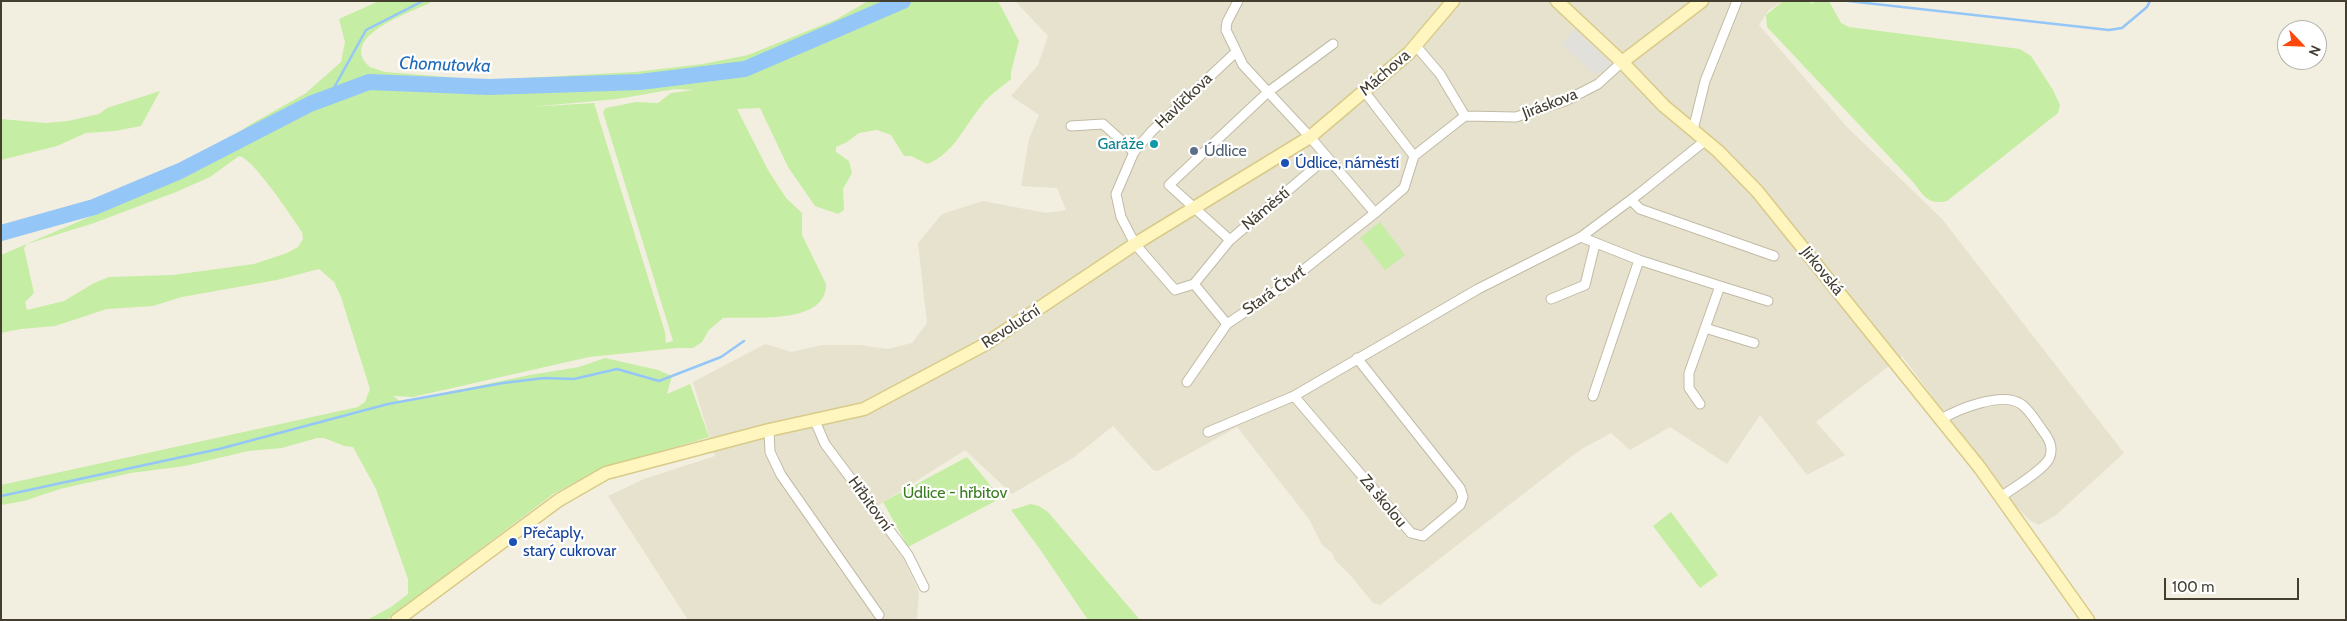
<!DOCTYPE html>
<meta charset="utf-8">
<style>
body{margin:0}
#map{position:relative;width:2347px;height:621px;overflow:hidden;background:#f3efe0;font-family:Cabin,sans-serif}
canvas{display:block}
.frame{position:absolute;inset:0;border:2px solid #443e31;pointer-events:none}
.north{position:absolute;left:2277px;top:20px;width:50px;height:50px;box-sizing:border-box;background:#fff;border:1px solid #b4b2ad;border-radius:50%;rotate:114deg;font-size:14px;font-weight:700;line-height:20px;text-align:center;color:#443e31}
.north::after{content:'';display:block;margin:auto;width:18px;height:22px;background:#ff470b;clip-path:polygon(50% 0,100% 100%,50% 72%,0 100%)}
.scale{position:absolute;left:2164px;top:578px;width:135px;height:22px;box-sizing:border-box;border:2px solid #443e31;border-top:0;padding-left:6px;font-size:15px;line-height:18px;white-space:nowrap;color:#443e31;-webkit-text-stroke:4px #fff;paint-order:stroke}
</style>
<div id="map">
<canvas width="2347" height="621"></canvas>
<div class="frame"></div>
<div class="north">N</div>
<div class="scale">100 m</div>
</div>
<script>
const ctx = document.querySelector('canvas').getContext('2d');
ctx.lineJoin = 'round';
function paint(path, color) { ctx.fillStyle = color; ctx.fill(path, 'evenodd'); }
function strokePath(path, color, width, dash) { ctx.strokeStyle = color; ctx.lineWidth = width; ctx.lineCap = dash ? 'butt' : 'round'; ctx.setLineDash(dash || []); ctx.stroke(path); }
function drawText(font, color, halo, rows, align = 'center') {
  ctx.font = font + ' Cabin,sans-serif'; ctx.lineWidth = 4.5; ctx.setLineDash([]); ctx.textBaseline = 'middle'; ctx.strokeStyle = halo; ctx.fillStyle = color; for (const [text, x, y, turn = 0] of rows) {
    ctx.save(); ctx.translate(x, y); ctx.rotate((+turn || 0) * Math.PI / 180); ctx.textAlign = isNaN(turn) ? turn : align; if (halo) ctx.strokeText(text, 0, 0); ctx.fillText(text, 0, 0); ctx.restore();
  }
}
paint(new Path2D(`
 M1015 1H1783L1769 10 1759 25 1846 126 1942 219 2124 453 2056 515 2039 525 2029 520 2011 501 1902 356 1816 422 1845 455 1807 475 1760 415 1727 464 1670 427 1630 450 1611 433 1580 450 1380 605 1373 603 1351 576 1335 560 1332 553 1322 545 1309 519 1237 427 1158 471 1153 470 1113 426 1073 458 1012 494 965 450 871 510 903 558 919 592 917 620H688L608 496 644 479 715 456 693 382 765 344 792 352 822 345H860L887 349 912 343 927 323 918 243 942 214 983 201 1046 213 1066 210 1057 188 1021 186 1029 139 1039 115 1011 96 1038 65 1048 36Z`), '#e7e2ce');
paint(new Path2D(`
 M379 1H429L430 3C411 12 336 37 370 67L385 72 484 80 635 72 703 64 748 55 837 19 868 1H998L1019 41 1011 72V79C1002 87 989 95 982 105 964 126 954 154 927 164L911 156H904L891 135 877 130 859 133 847 142 836 147V152L849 161 852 173 843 189 844 210 838 214 815 206 788 167 760 108 737 109 768 170 786 198 802 213V235L826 284C827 326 750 316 723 318L709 330 702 342 693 348H677L589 357 413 397 393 396 401 402 530 375 579 367 605 358 658 370 672 376 667 394 690 384 709 437 599 470 553 494 386 620H367L391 607 408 594V579L376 489 353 447 344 446 324 438H317L282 448 248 451 185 466 131 473 60 489 24 501 1 505V485L358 407 365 402 370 389 341 297 334 282 319 269 277 280 182 297 153 306 107 309 55 326 21 329 1 333V255L147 192 251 124 306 93 341 62 345 42 339 19ZM675 89 694 90 671 93 658 103 636 102 606 108 603 112 673 341 666 343 665 332 594 103 529 107 617 99ZM239 156C253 158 292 217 302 232L303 239 298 247 287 253 254 264 173 275 109 277 94 283 64 301 27 310 25 302 34 293 24 248 27 244 94 223 176 192 210 177Z
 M1783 1H1810L1812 4 1816 1H1829L1841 23 1849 27 2020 49 2031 56 2053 90 2060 105 2058 113 1947 201C1929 205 1924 197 1914 183L1767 27 1766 15Z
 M160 91 141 126 115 131 86 133 57 146 1 160V119L46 123 68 121 99 114 107 108Z
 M1380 222 1405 255 1385 270 1360 238Z
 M967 457 1001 498 908 547 883 502Z
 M1031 504 1039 506 1048 512 1140 620H1088L1039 548 1011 510Z
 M1671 512 1718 575 1700 588 1653 526Z`), '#c5eda3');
paint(new Path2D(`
 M1576 28 1614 64 1595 75 1561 44Z`), '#e2e0da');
strokePath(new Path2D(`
 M1848 1 2109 30 2122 28 2147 7 2150 1
 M330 95 366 30 423 1
 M1 496 219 449 388 404 503 383 544 378 574 379 617 369 659 381 721 357 744 341`), '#94c6f8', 2.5);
strokePath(new Path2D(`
 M1 233 94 207 180 171 310 104 369 82 489 87 640 82 745 69 903 1`), '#94c6f8', 16);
const street = new Path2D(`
 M1238 1 1227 22 1226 30 1243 65 1310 137 1375 213 1404 188 1414 156
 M1416 46 1440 74 1465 116
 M1364 91 1414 156
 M1465 116 1516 117 1565 101 1598 84 1622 62
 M1071 126 1103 124 1134 152
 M1693 130 1705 81 1737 1
 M1414 156 1465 116
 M1327 157 1230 240 1169 185 1268 92 1333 44
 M1631 200 1640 209 1774 256
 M1581 237 1639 260 1720 286 1689 373V388L1700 404
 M1194 284 1230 240
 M1720 286 1768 301
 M1551 299 1585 285 1595 244
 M1227 324 1194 284 1175 290 1135 244 1121 217 1116 194 1134 152 1152 131 1236 52
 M1705 328 1754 343
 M1187 382 1227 324 1282 287 1375 213
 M1294 396 1411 533 1423 536 1460 505 1463 497 1460 488 1357 358
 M1593 396 1639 260
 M1941 419C1959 409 2002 391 2021 404 2030 410 2036 422 2043 431 2049 439 2054 448 2049 459 2042 471 2013 488 2001 497
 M815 421 825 444 908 555 924 587
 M769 430 770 452 781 475 879 615
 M1208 432 1294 396 1478 289 1581 237 1640 193 1706 140`);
const secondary = new Path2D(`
 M1557 1 1622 62 1664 106 1718 151 1757 191 1980 468 2088 620
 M1622 62 1702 1
 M397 620 559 500 606 473 769 430 864 409 984 345 1135 244 1310 137 1409 53 1453 1`);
strokePath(street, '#c1bba5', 11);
strokePath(secondary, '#d8cb8a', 15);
strokePath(street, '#fff', 9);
strokePath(secondary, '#fff5be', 12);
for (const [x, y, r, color] of [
 [1154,144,5,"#0f9aa8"],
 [1194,151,5,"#5c6f8a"],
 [1285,163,5,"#1a4fb4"],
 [513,542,5,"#1a4fb4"]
]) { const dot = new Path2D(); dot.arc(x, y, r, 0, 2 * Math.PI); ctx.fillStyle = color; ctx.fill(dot); strokePath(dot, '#fff', 2); }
drawText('16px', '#443e31', '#fff', [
 ["Máchova",1385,73,-41],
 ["Havlíčkova",1184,101,-44],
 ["Jiráskova",1550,104,-21],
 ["Náměstí",1266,209,-40],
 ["Jirkovská",1822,271,51],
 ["Stará Čtvrť",1274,291,-35],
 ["Revoluční",1011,327,-33],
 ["Za školou",1383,501,50],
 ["Hřbitovní",870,504,54]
]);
drawText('16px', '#0d838f', '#fff', [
 ["Garáže",1144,144]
], 'right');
drawText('16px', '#4e5e75', '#fff', [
 ["Údlice",1204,151]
], 'left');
drawText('16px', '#164399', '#fff', [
 ["Údlice, náměstí",1295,163],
 ["Přečaply,",523,533],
 ["starý cukrovar",523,551]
], 'left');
drawText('16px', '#397b1f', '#fff', [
 ["Údlice - hřbitov",955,493]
]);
drawText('italic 18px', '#1f6abb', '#fff', [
 ["Chomutovka",445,65,2]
]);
</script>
